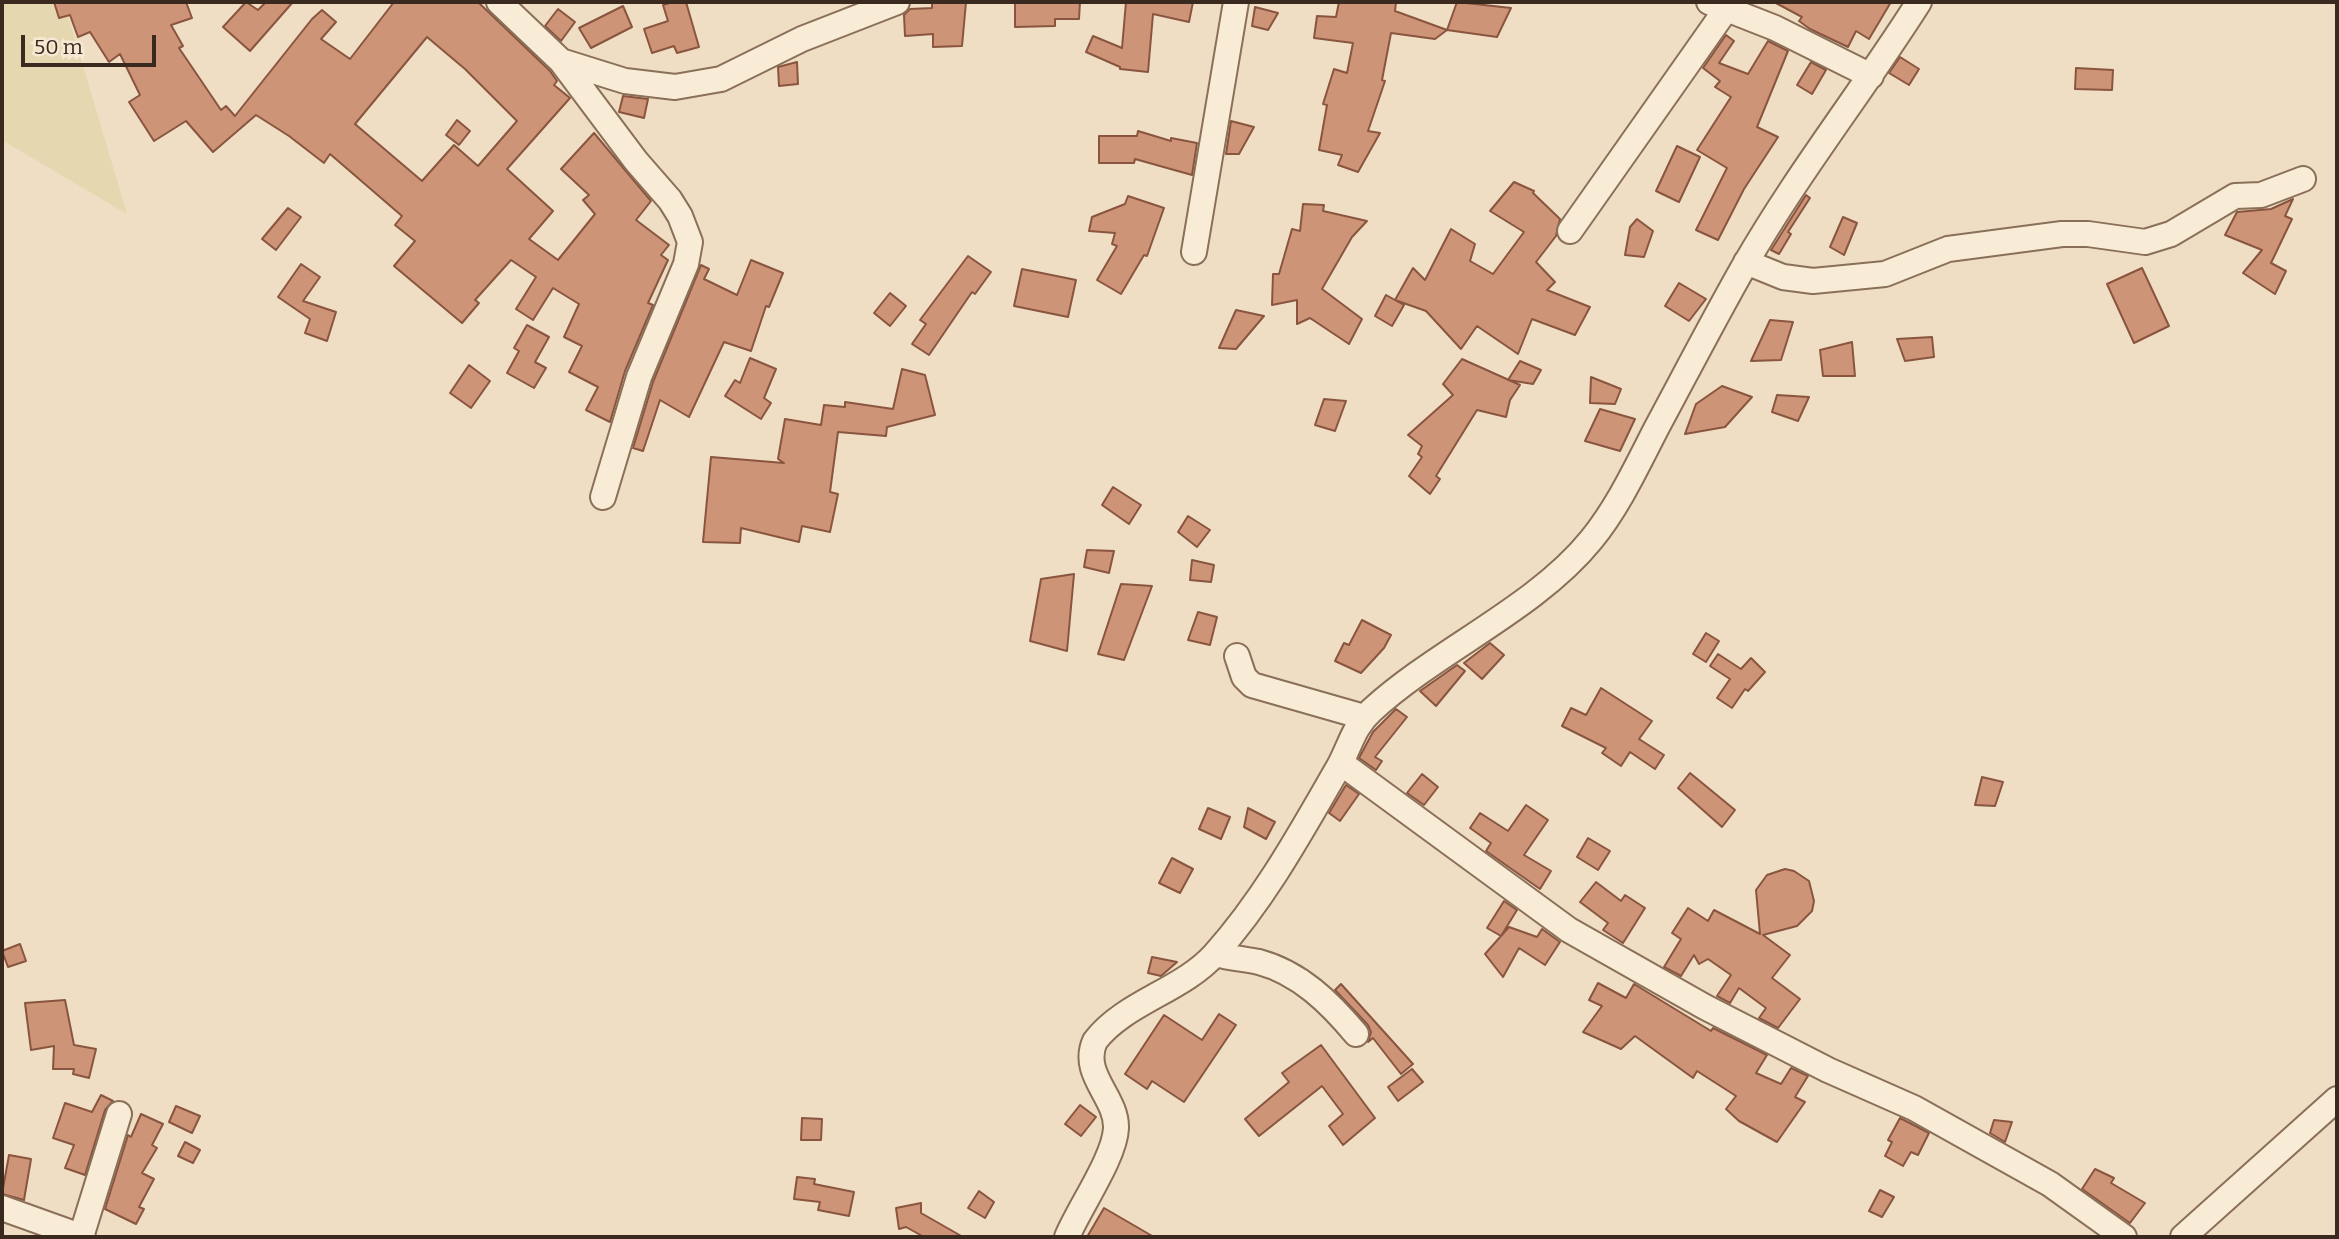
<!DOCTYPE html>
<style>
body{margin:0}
#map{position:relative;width:2339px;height:1239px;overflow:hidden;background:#efdec3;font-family:Bitter,serif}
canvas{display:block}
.frame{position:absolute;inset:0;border:4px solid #39291e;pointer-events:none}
.scale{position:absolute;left:21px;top:35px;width:135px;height:32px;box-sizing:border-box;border:4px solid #39291e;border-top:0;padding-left:9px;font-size:21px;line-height:24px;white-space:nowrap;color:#39291e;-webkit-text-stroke:5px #f6e9d3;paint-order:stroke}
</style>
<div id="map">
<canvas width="2339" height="1239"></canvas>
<div class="frame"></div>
<div class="scale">50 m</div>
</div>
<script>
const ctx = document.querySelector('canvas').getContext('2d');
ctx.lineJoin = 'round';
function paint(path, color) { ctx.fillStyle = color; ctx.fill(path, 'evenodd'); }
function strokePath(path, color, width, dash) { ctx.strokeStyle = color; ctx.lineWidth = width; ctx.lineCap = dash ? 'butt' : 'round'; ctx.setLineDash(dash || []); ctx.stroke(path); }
paint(new Path2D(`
 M2 2H64L127 214 2 140Z`), '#e5d7b0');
const building = new Path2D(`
 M54 2H186L192 18 171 25 183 46 179 48 221 110 226 106 235 116 312 19 322 10 336 22 321 39 350 59 394 2H478L550 71 557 81 554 85 570 98 507 169 553 211 529 239 558 260 595 214 583 200 589 195 561 169 594 133 651 201 636 220 669 245 661 255 668 260 648 303 653 305 625 371 610 422 586 410 598 387 569 372 582 346 564 337 579 304 553 288 533 320 516 309 536 277 511 260 475 300 479 303 462 323 394 266 415 241 395 225 402 216 330 154 324 163 289 136 256 115 213 152 186 121 154 141 129 102 140 95 120 54 109 62 90 32 78 37 70 15 59 18ZM427 37 465 69 517 121 478 166 454 145 422 181 355 124Z
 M246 2 258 10 266 2H293L250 51 223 27Z
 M673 2H686L699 47 677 53 674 46 652 53 644 29 668 21 663 5Z
 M966 2 962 46 933 47V34L905 36 904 15 910 9 932 8V3Z
 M1015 2H1080L1079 19H1055V26L1015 27Z
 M1126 2H1193L1189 22 1153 14 1148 72 1120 69V67L1086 52 1093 36 1122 48Z
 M1339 2H1396L1395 11 1447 30 1435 39 1391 33 1382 80 1385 81 1368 131 1380 133 1358 172 1338 165 1342 155 1319 150 1327 105 1323 104 1334 69 1347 73 1353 43 1314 38 1317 16 1336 17Z
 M1457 2 1511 8 1497 37 1447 30Z
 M1774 2H1891L1869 39 1856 31 1848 47 1810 29 1799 21 1802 17Z
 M623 6 632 27 591 48 579 28Z
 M1255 7 1278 13 1268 30 1252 26Z
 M558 9 575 22 561 41 545 26Z
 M1726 35 1734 41 1719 63 1748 74 1768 41 1788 51 1757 127 1778 137 1744 189 1718 240 1696 230 1727 168 1697 150 1731 97 1715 87 1720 81 1703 68Z
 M1900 57 1919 69 1909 85 1889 73Z
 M797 62 798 84 779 86 778 67Z
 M1811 62 1826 70 1812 94 1797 85Z
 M2076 68 2113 70 2112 90 2075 89Z
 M623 96 648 99 644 118 619 112Z
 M457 120 470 131 459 145 446 135Z
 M1231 121 1254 127 1239 154H1226Z
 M1138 131 1171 141V138L1197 143 1192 175 1135 159 1134 163H1099V136H1137Z
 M1677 146 1700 157 1679 202 1656 191Z
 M1514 182 1534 191 1533 193 1560 219 1556 236 1536 262 1555 282 1547 290 1590 307 1575 335 1532 319 1518 354 1477 326 1461 349 1426 311 1395 300 1413 268 1425 280 1451 229 1475 244 1470 261 1493 274 1524 232 1490 211Z
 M1806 195 1810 198 1788 232 1791 234 1779 254 1771 250Z
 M1128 196 1164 208 1147 256 1144 255 1121 294 1097 280 1117 246 1112 244 1115 233 1089 231 1092 217 1125 204Z
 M2293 199 2285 216 2292 219 2271 263 2286 271 2275 294 2243 273 2262 250 2225 235 2237 212 2271 209Z
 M1303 204 1324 205 1323 211 1367 221 1352 237 1322 289 1362 319 1349 344 1310 318 1297 324V300L1272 305 1273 274H1279L1292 229 1300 231Z
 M288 208 301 217 276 250 262 239Z
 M1843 217 1857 223 1844 255 1830 247Z
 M1637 219 1653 231 1644 257 1625 255 1630 227Z
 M968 256 991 272 975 294 972 292 929 355 912 344 926 324 920 320Z
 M751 260 783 273 769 307 766 306 751 351 724 342 689 417 660 400 643 451 633 448 653 382 701 265 709 269 704 279 737 295Z
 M301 264 320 277 303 301 336 312 327 341 305 333 310 319 278 297Z
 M2142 268 2169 326 2134 343 2107 284Z
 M1022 269 1076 280 1068 317 1014 306Z
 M1679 283 1706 299 1689 321 1665 306Z
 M890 293 906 306 890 326 874 313Z
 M1386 295 1404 305 1392 326 1375 316Z
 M1236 310 1264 316 1236 349 1219 348Z
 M1770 320 1793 322 1781 360 1751 361Z
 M527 325 549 337 535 362 546 368 534 388 507 373 519 351 514 348Z
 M1932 337 1934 357 1905 361 1897 339Z
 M1852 342 1855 376H1823L1820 350Z
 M750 358 776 369 764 398 771 403 761 419 725 396 735 380 740 383Z
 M1462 359 1520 385 1510 400 1506 417 1477 410 1436 476 1440 479 1430 494 1409 476 1422 457 1418 454 1422 446 1408 435 1453 395 1443 384Z
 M1520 361 1541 370 1533 384 1508 380Z
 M469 365 490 381 471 408 450 393Z
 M902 369 925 375 935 415 887 427 886 436 838 432 830 492 838 494 830 532 802 526 799 542 741 528 740 543 703 542 711 457 784 463 778 459 785 419 821 425 824 405 845 407V402L893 409Z
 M1591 377 1621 389 1615 404 1590 403Z
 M1722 386 1752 397 1725 427 1685 434 1696 404Z
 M1777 395 1809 397 1798 421 1772 412Z
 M1324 399 1346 401 1335 431 1315 425Z
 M1600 409 1635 419 1620 451 1585 441Z
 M1113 487 1141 505 1129 524 1102 505Z
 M1188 516 1210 530 1197 547 1178 532Z
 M1087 550 1114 551 1109 573 1084 567Z
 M1192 560 1214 565 1211 582 1190 580Z
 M1074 574 1067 651 1030 641 1041 579Z
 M1121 584 1152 586 1124 660 1098 654Z
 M1198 612 1217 617 1210 645 1188 640Z
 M1362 620 1391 635 1384 648 1361 673 1335 661 1344 643 1349 645Z
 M1706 633 1719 641 1706 662 1693 654Z
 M1490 643 1504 655 1482 679 1464 663Z
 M1718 654 1741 669 1751 658 1765 672 1748 691 1745 689 1732 708 1717 698 1730 679 1710 666Z
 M1457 665 1465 671 1436 706 1420 691Z
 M1601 688 1652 721 1639 739 1664 755 1655 769 1630 752 1621 766 1602 753 1606 748 1562 726 1571 708 1586 715Z
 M1396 709 1407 717 1375 757 1382 761 1376 770 1359 758 1373 732Z
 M1690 773 1735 810 1722 827 1678 788Z
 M1422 774 1438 787 1424 805 1407 793Z
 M1982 777 2003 782 1995 806 1975 805Z
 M1346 785 1359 794 1340 821 1329 813Z
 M1526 805 1548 820 1524 855 1551 871 1540 889 1486 851 1491 843 1470 828 1480 813 1508 831Z
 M1208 808 1230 817 1221 839 1199 829Z
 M1248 808 1275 822 1266 839 1244 827Z
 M1588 838 1610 851 1598 870 1577 857Z
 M1172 858 1193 869 1180 893 1159 883Z
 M1785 869 1794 871 1809 881 1814 901 1812 911 1797 926 1763 935 1790 955 1772 978 1800 999 1778 1028 1759 1018 1766 1008 1739 988 1730 1003 1717 996 1731 975 1708 959 1699 964 1694 955 1681 976 1664 967 1681 939 1672 933 1688 908 1708 921 1714 910 1760 934 1756 890 1767 875Z
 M1596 882 1621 901 1625 895 1645 908 1623 943 1603 930 1608 923 1580 902Z
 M1504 901 1517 910 1501 936 1487 928Z
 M1509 927 1537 937 1542 929 1560 942 1545 965 1519 948 1503 977 1485 954Z
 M20 944 26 961 8 967 2 951Z
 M1152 957 1177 962 1161 976 1148 973Z
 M1598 983 1626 998 1634 984 1711 1031 1713 1028 1767 1055 1756 1073 1781 1084 1791 1068 1808 1076 1795 1097 1805 1102 1777 1142 1739 1121 1726 1109 1736 1096 1697 1071 1693 1078 1635 1036 1621 1049 1583 1032 1602 1006 1589 1000Z
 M1341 984 1413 1064 1401 1074 1373 1038 1368 1042 1371 1032 1368 1025 1335 990Z
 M65 1000 74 1045 96 1049 89 1078 73 1074 74 1069H53L54 1046 31 1050 25 1003Z
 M1219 1014 1236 1025 1184 1102 1152 1081 1147 1089 1125 1074 1164 1015 1202 1040Z
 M1321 1045 1375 1118 1343 1145 1329 1126 1343 1114 1322 1086 1259 1136 1245 1119 1289 1082 1282 1073Z
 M1412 1069 1423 1082 1398 1101 1388 1087Z
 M101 1095 113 1101 105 1110 85 1175 65 1168 74 1145 53 1138 65 1103 92 1112Z
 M1080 1105 1096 1117 1081 1136 1065 1124Z
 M176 1106 200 1116 192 1133 169 1122Z
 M141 1114 163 1124 152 1145 157 1148 142 1173 154 1179 139 1207 144 1209 136 1224 105 1209 128 1135 131 1137Z
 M802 1118 822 1119 821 1140H801Z
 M1900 1118 1929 1133 1918 1155 1911 1152 1903 1166 1885 1156 1892 1142 1888 1140Z
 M1994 1120 2012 1122 2005 1142 1990 1133Z
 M185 1142 200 1150 193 1163 178 1156Z
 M9 1155 31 1159 24 1200 2 1194Z
 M2095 1169 2114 1178 2111 1183 2145 1203 2130 1223 2082 1189Z
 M797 1177 815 1179 814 1184 854 1192 849 1216 818 1210 820 1202 794 1199Z
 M1880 1190 1894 1197 1882 1217 1869 1211Z
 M979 1191 994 1202 985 1218 968 1208Z
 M921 1203V1213L963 1237H924L906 1227 899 1229 896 1208Z
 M1104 1208 1154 1237H1087Z`);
paint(building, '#ce9478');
strokePath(building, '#89553f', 2);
const minor = new Path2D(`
 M499 2 561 61 625 81 675 87 721 79 802 39 897 2
 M1709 2 1775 28 1871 76
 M561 61 636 161 670 200 680 216 690 242 686 264 639 377 603 497
 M1570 231 1727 8
 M1194 252 1236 2
 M1746 262 1783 277 1813 281 1885 274 1948 249 2062 234H2088L2145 242 2171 234 2235 196 2261 195 2303 179
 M1237 656 1244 677 1252 685 1364 717
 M1341 763 1569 930 1705 1007 1828 1070 1914 1108 2050 1184 2124 1237
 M1216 954C1230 958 1245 959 1259 962 1300 973 1330 1003 1356 1034
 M2 1208 83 1237
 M81 1237 119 1114
 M1067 1237C1079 1208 1115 1157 1116 1128 1117 1097 1080 1074 1095 1041 1125 1002 1182 991 1215 954 1265 898 1301 832 1338 768 1350 747 1353 727 1372 710 1436 651 1536 608 1591 540 1618 507 1637 466 1656 429 1685 375 1713 321 1743 268 1796 175 1862 92 1919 2
 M2183 1237 2337 1099`);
strokePath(minor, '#8a6f59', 28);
strokePath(minor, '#f9ecd7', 24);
</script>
